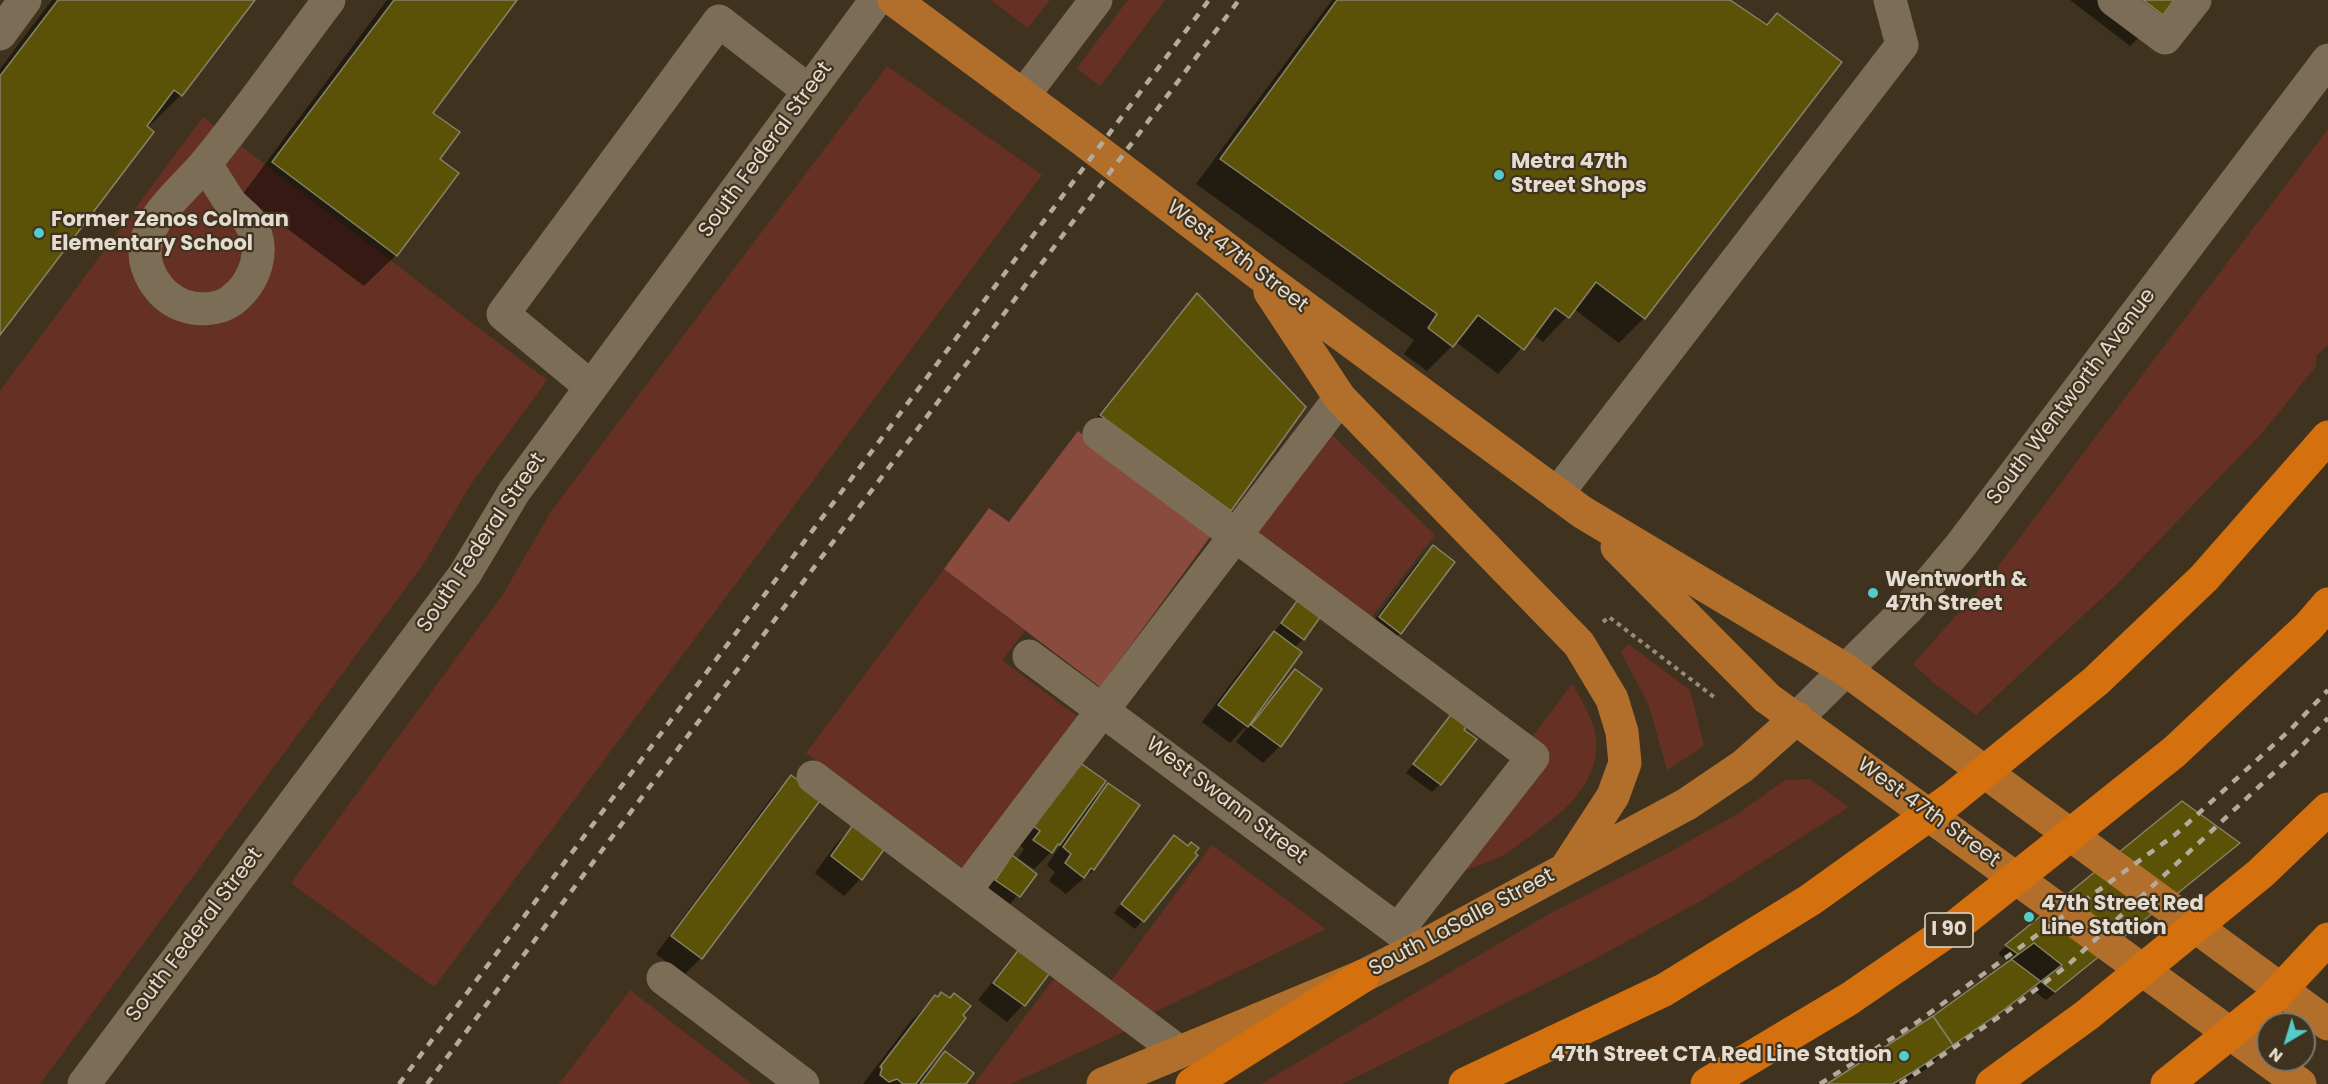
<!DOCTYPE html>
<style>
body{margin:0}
#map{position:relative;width:2328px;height:1084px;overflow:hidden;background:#3f331f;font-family:Poppins,sans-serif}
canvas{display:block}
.north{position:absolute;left:2256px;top:1012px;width:60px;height:60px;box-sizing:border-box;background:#3f331f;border:2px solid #817766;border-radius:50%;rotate:218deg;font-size:16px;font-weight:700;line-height:24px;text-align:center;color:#e4dcd0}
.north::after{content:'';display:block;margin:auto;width:21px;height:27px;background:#53cdca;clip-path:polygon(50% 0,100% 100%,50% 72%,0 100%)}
</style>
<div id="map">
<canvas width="2328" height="1084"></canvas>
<div class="north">N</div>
</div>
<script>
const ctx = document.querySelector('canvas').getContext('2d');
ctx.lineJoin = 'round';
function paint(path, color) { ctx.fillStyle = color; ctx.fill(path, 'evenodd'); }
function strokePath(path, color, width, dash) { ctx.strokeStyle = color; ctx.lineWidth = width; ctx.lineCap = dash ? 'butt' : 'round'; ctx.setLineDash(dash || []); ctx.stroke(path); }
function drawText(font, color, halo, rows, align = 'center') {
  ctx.font = font + ' Poppins,sans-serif'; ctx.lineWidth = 4.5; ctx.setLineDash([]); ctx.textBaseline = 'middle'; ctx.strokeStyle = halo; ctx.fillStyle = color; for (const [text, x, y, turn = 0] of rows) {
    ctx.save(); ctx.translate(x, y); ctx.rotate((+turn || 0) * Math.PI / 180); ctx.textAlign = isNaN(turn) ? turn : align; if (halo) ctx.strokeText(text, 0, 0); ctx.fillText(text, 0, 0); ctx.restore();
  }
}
paint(new Path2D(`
 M991 0H1050L1028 28Z
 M1128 0H1165L1100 86 1077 68Z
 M887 66 1042 175 434 987 291 883 502 596 552 510Z
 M203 117 547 380 471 484 424 563 40 1084H0V391Z
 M2328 129V345L2316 356V366L2264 431 2116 585 1976 715 1934 683 1913 664 1987 581Z
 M1325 428 1435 535 1369 620 1249 530Z
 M944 569 1025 631 1002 660 1078 717 963 868 806 753Z
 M1628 644 1690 690 1704 746 1667 770 1649 706 1621 652Z
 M1572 684C1584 704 1599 727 1596 752 1591 792 1559 815 1529 837 1520 843 1512 851 1502 856 1490 862 1476 866 1463 871L1551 757 1530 740Z
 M1810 779 1849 807 1704 899 1591 961 1342 1084H1261L1549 914 1668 853 1739 813 1785 780Z
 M1212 845 1326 929 1153 1013 1111 981Z
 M1059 972 1132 1028 1011 1084H974Z
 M630 990 752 1084H559Z`), '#673025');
paint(new Path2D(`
 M1078 431 1213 533 1100 687 944 569 989 508 1009 522Z`), '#894b3e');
paint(new Path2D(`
 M52 0H253L181 95 147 128 0 332V69Z
 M387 0H515L431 113 438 159 396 255 364 286 242 195Z
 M1332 0H1728L1766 26 1644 318 1619 343 1574 309 1543 342 1533 335 1498 374 1456 342 1427 371 1404 354 1414 340 1196 184Z
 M2070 0H2172L2162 14 2130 46Z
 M1197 295 1230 510 1213 526 1085 432 1181 312Z
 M1433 547 1453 562 1400 633 1383 650 1363 635 1416 564Z
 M1301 599 1303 639 1294 648 1262 704 1265 706 1296 671 1280 746 1263 763 1236 742 1246 729 1244 728 1230 743 1202 722 1257 649 1274 632Z
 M1456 710 1462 731 1440 784 1432 792 1406 773Z
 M791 777 701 958 684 975 656 954 774 794Z
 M1059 778 1092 801 1109 785 1138 806 1093 870 1066 894 1049 881 1055 872 1047 865 1062 843 1061 842 1034 869 1018 858 1024 849 1014 841Z
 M2182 803 2230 851 2046 1000 2031 989 1943 1053 1926 1069 1903 1084H1829L1891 1046 2010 962 1998 954 2006 946Z
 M853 827 883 848 860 879 844 896 815 873 836 844Z
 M1174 837 1196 856 1135 929 1114 913Z
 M1004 866 1035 875 1010 904 988 888Z
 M1025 945 1023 1005 1007 1022 978 1000 1008 962Z
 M935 997 924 1070 926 1072 945 1053 964 1084H863L911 1021Z`), '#0007');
const building = new Path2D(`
 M58 0H255L182 96 174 90 147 126 154 132 0 335V76Z
 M394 0H517L433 113 460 132 440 159 459 173 397 256 272 162Z
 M1337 0H1730L1767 25 1777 13 1842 62 1645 319 1596 282 1569 318 1555 308 1524 350 1478 315 1453 347 1428 328 1437 314 1220 159Z
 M2143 0H2174L2163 15Z
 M1197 293 1306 407 1231 511 1100 415Z
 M1433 545 1455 562 1401 634 1379 617Z
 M1300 597 1323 613 1304 640 1281 623Z
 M1274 631 1302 652 1248 727 1218 705Z
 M1295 669 1322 689 1281 747 1251 725Z
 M1456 708 1471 720 1464 730 1477 739 1441 785 1413 764Z
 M1076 760 1106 781 1060 845 1058 844 1052 853 1033 840 1040 831 1029 823Z
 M791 775 822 798 702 959 671 936Z
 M1108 783 1140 805 1094 870 1091 868 1084 878 1065 863 1071 854 1063 847Z
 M2182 801 2240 843 2055 992 2011 959 2018 954 2005 945Z
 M853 825 885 848 862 880 831 856Z
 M1174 835 1188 846 1191 842 1199 848 1195 853 1198 855 1144 922 1121 904Z
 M1012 855 1037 874 1020 897 995 880Z
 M1024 943 1055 966 1025 1006 993 983Z
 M2034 943 2062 965 2001 1012 1953 1045 1933 1016Z
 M941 992 950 998 954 993 971 1006 963 1015 966 1018 916 1084H903L897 1079 889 1082 880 1075 882 1068 880 1067 935 995 938 997Z
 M1933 1016 1953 1045 1919 1068 1893 1084H1827Z
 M945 1051 974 1073 966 1084H920Z`);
paint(building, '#5b5208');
strokePath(building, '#868369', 1.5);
strokePath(new Path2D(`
 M1603 622 1609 617 1714 697`), '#968c7c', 4, [4.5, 4.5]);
strokePath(new Path2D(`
 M2114 0 2165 38 2195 0
 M0 34 25 0
 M1023 96 1096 0
 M205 164C214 176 221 189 230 202 235 209 244 214 249 221 268 249 255 283 231 301 218 310 197 311 182 305 159 296 141 269 146 243 151 214 187 186 205 164 249 111 288 54 329 0
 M591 387 503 314 719 21 809 91
 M1099 434 1533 757 1398 930
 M1557 494 1902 45 1890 0
 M1029 656 1415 943
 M1797 718 1910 606 1961 545 2328 60
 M813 777 1178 1051
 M965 891 1340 398
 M663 978 803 1084
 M84 1084 465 574 514 492 876 0`), '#7c6d57', 33);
strokePath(new Path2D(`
 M894 0 1083 140 1258 273 1582 512 1846 670 2328 1024
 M1270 292 1340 398 1579 644 1612 699 1622 732 1625 763 1613 796 1568 865
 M1617 547 1767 698 2300 1084
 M1103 1084 1363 976 1421 947 1687 804 1743 766 1797 718`), '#b16f2b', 33);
strokePath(new Path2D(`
 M1192 1084 1363 976
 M1465 1084 1664 990 1810 900 1951 799 2096 681 2204 578 2328 437
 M1707 1084 1849 999 1961 922 2174 752 2308 627 2328 604
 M1992 1084 2087 1015 2261 873 2328 809
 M2167 1084 2269 1002 2328 939`), '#d4700e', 33);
strokePath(new Path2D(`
 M399 1084 1209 0
 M427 1084 1239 0
 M1820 1084 1916 1023 2176 834 2291 729 2328 690
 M1900 1084 2006 1012 2068 965 2294 754 2328 718`), '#b4ab9d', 4.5, [8, 8]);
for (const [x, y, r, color] of [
 [1499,175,6,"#53cdca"],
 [39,233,6,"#53cdca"],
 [1873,593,6,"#53cdca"],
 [2029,917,6,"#53cdca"],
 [1904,1056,6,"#53cdca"]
]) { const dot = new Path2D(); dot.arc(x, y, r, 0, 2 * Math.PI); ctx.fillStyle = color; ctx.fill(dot); strokePath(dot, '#3f331f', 2); }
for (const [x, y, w] of [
 [1949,930,48]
]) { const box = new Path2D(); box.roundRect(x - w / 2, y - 17, w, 34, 4.5); ctx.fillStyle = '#3f331f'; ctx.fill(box); strokePath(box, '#e4dcd0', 1.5); }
drawText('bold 20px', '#e4dcd0', null, [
 ["I 90",1949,930]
]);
drawText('21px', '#e4dcd0', '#3f331f', [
 ["South Federal Street",766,150,-54],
 ["West 47th Street",1237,257,37],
 ["South Wentworth Avenue",2072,397,-53],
 ["South Federal Street",482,543,-56],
 ["West Swann Street",1226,801,37],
 ["West 47th Street",1928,813,36],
 ["South LaSalle Street",1462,923,-28],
 ["South Federal Street",195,935,-53]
]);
drawText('bold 21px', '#e4dcd0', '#3f331f', [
 ["Metra 47th",1511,163],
 ["Street Shops",1511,187],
 ["Former Zenos Colman",51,221],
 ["Elementary School",51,245],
 ["Wentworth &",1885,581],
 ["47th Street",1885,605],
 ["47th Street Red",2041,905],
 ["Line Station",2041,929],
 ["47th Street CTA Red Line Station",1892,1056,"right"]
], 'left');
</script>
